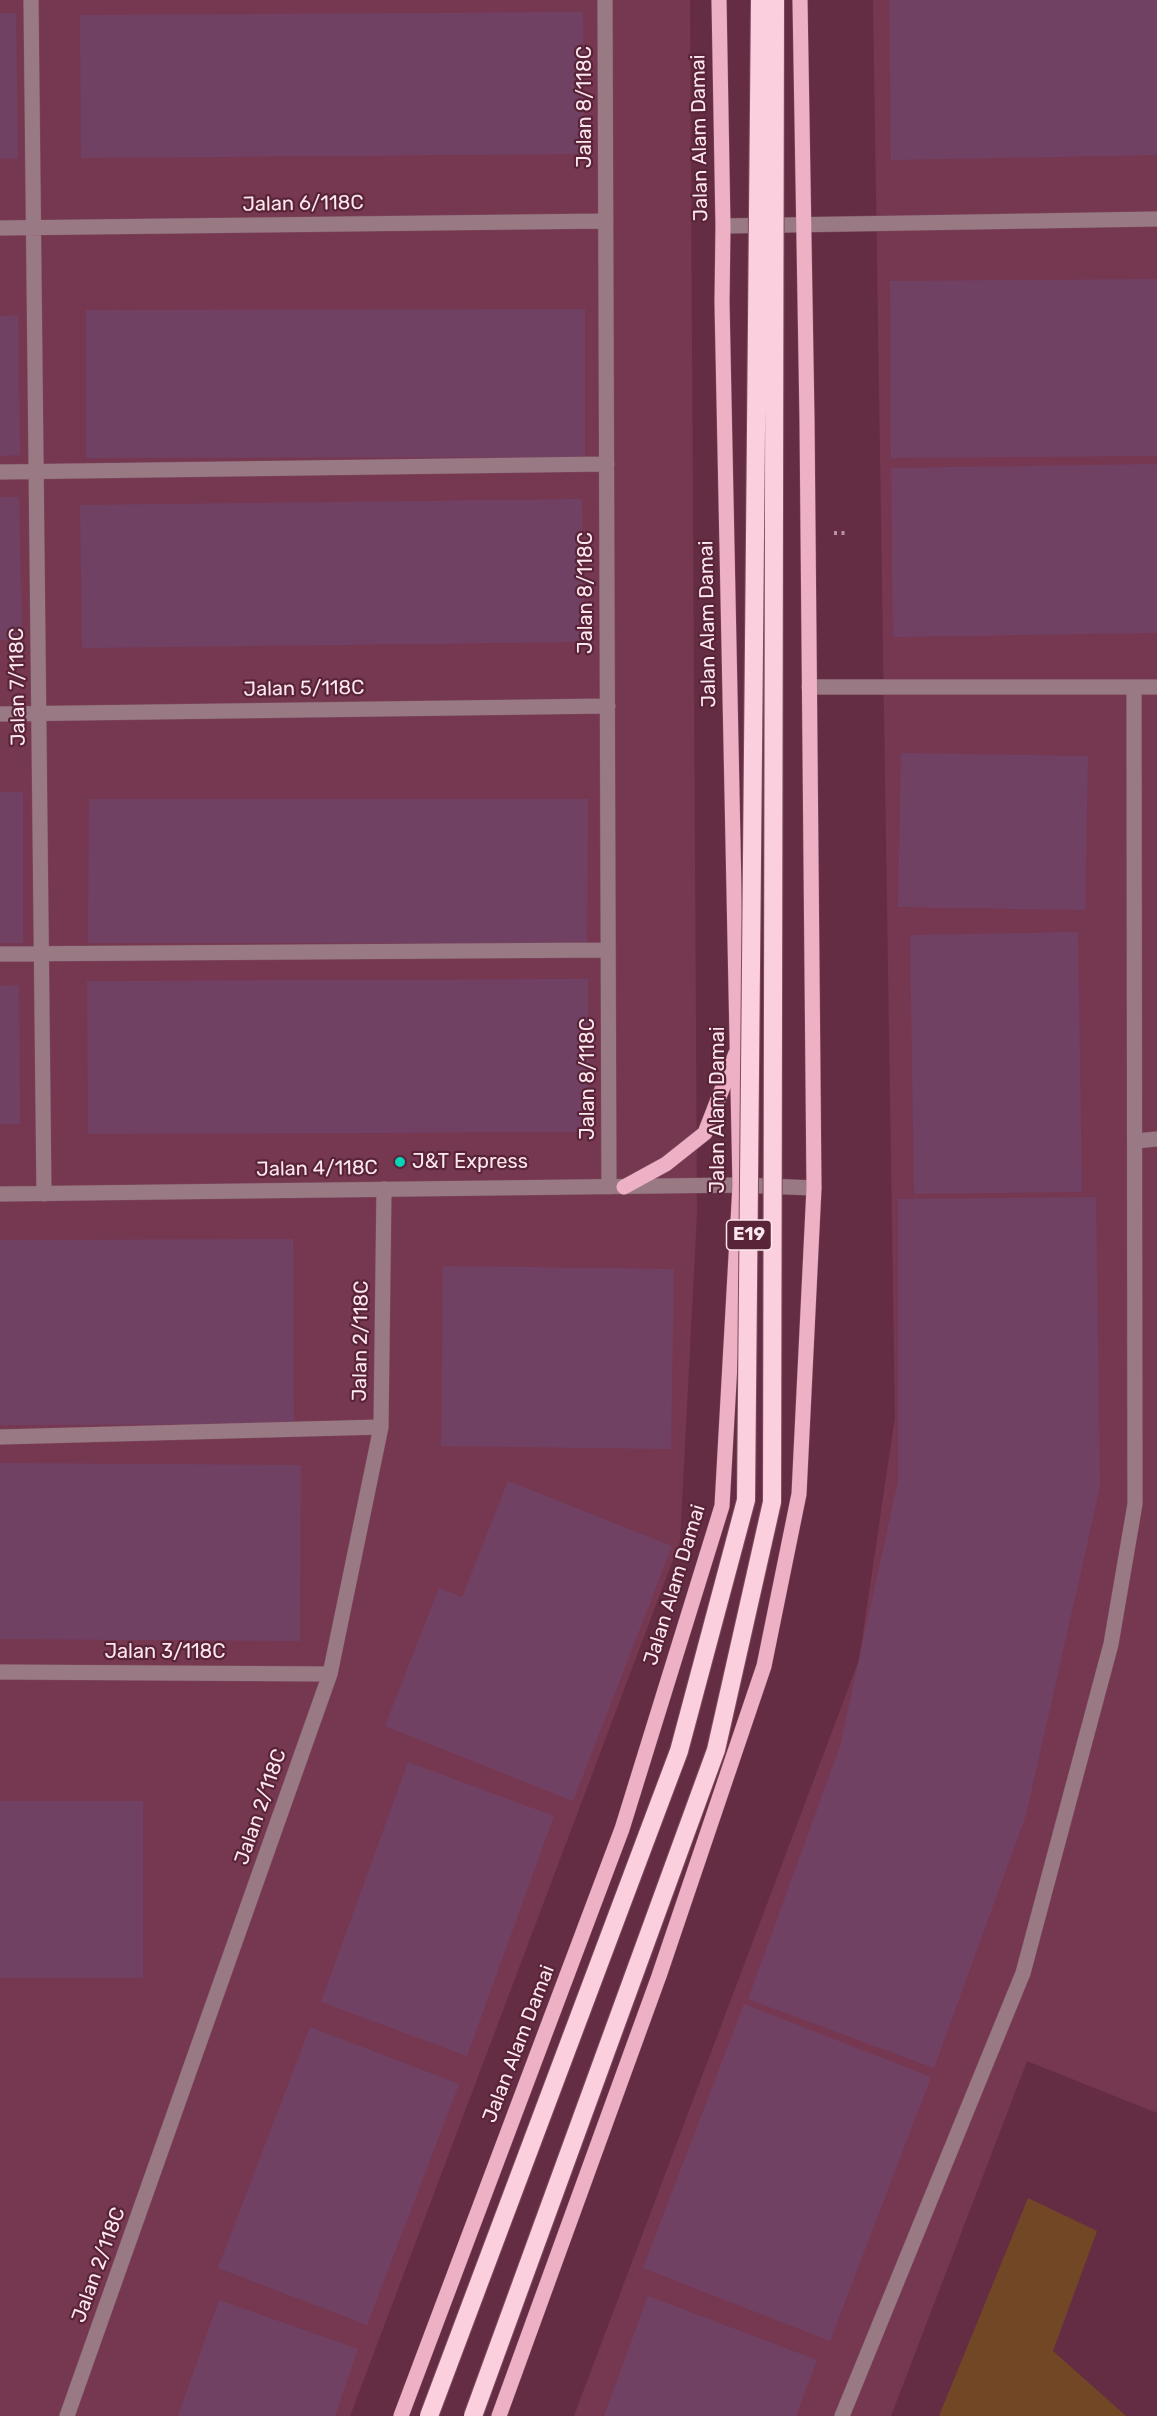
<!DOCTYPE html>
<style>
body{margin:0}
canvas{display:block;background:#652d43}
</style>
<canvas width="1157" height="2416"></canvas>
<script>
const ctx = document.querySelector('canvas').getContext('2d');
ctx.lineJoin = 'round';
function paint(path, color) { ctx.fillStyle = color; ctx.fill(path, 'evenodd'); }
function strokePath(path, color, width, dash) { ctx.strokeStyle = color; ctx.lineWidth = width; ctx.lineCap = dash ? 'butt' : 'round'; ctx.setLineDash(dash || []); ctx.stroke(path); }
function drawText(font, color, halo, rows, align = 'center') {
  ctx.font = font + ' Rubik,sans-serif'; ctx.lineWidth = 4.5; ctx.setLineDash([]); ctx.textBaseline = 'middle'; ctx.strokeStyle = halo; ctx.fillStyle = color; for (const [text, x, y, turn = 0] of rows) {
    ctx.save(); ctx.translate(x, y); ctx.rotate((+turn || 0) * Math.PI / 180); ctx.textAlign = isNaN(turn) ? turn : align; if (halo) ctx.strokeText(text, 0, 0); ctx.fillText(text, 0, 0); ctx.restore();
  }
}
paint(new Path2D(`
 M0 0H690L697 1213 680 1541 350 2416H0Z
 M873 0H1157V2113L1027 2061 891 2416H574L859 1660 895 1417Z`), '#763851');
paint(new Path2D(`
 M1028 2198 1097 2231 1053 2351 1126 2416H939Z`), '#714726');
paint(new Path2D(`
 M889 0H1157V155L891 160Z
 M583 12 584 154 81 158 80 15Z
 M0 13H16L18 158 0 159Z
 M1157 279V456L891 458 890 281Z
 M585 309V457L86 458V310Z
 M18 315 20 455 0 456V316Z
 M1157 464V633L893 637 891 468Z
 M0 497H19L22 639 0 640Z
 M582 499 584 642 82 648 80 505Z
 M901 753 1088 756 1085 910 898 907Z
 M0 792H23V943H0Z
 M89 799H588L587 943H88Z
 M1078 932 1082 1192 914 1194 910 935Z
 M588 979 589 1132 88 1134 87 981Z
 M19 985 20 1124H0V986Z
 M1096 1197 1100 1487 1026 1815 934 2068 748 1999 840 1746 898 1481V1199Z
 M293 1239 294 1424 0 1425V1240Z
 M443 1266 674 1269 671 1449 441 1446Z
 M0 1463 301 1465 300 1641 0 1639Z
 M508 1481 672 1546 573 1801 385 1726 439 1588 462 1597Z
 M408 1762 554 1816 467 2056 321 2002Z
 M0 1801H143V1978H0Z
 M744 2004 931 2077 830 2341 643 2268Z
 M310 2027 459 2084 367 2325 218 2268Z
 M648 2296 817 2360 796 2416H604Z
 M219 2300 358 2349 335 2416H178Z`), '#714164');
const minor = new Path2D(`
 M31 0 44 1194
 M605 0 609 1187
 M723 226 1157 219
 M0 228 606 221
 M0 472 607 464
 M809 687H1157
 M0 714 608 706
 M0 954 608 950
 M1136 1141 1157 1139
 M0 1194 740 1185 814 1188
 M0 1437 381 1427
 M0 1672 330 1674
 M67 2416 330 1674 381 1427 384 1189
 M842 2416 1023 1973 1111 1644 1135 1504 1134 688`);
const major = new Path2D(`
 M624 1187 666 1164 705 1133 736 1053
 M401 2416 622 1829 722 1506 740 1185 722 302 723 226 719 0
 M499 2416 659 1976 764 1666 799 1494 814 1188 807 419 800 0`);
strokePath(minor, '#7d4b5e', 16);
strokePath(major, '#7d4b5e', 16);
strokePath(new Path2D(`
 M834 533H849`), '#b892a0', 4, [3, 4.5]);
strokePath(minor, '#997a84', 15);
strokePath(major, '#edb0c4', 15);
const highwayBridge = new Path2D(`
 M429 2416 679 1751 746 1500 760 0
 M473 2416 716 1750 772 1502 775 0`);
strokePath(highwayBridge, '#7d4b5e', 20, []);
strokePath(highwayBridge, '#fbcfdd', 18);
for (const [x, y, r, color] of [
 [400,1162,6,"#03d5b6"]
]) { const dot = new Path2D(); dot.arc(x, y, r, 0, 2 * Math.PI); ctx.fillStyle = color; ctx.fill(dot); strokePath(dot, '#592338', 2); }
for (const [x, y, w] of [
 [749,1235,45]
]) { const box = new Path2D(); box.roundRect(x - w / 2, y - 15, w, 30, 4.5); ctx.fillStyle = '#592338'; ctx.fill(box); strokePath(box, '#fde7ee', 1.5); }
drawText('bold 18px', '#fde7ee', null, [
 ["E19",749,1235]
]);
drawText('20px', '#fde7ee', '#592338', [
 ["Jalan 8/118C",585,107,-90],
 ["Jalan Alam Damai",700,138,-91],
 ["Jalan 6/118C",303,204,-1],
 ["Jalan 8/118C",586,593,-90],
 ["Jalan Alam Damai",708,624,-91],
 ["Jalan 7/118C",18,687,-91],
 ["Jalan 5/118C",304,689,-1],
 ["Jalan 8/118C",588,1079,-90],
 ["Jalan Alam Damai",718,1110,-90],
 ["Jalan 4/118C",317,1169,-1],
 ["Jalan 2/118C",361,1341,-89],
 ["Jalan Alam Damai",675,1585,-73],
 ["Jalan 3/118C",165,1652],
 ["Jalan 2/118C",261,1807,-71],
 ["Jalan Alam Damai",519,2044,-69],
 ["Jalan 2/118C",99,2265,-70]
]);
drawText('20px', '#fde7ee', '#592338', [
 ["J&T Express",412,1162]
], 'left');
</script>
